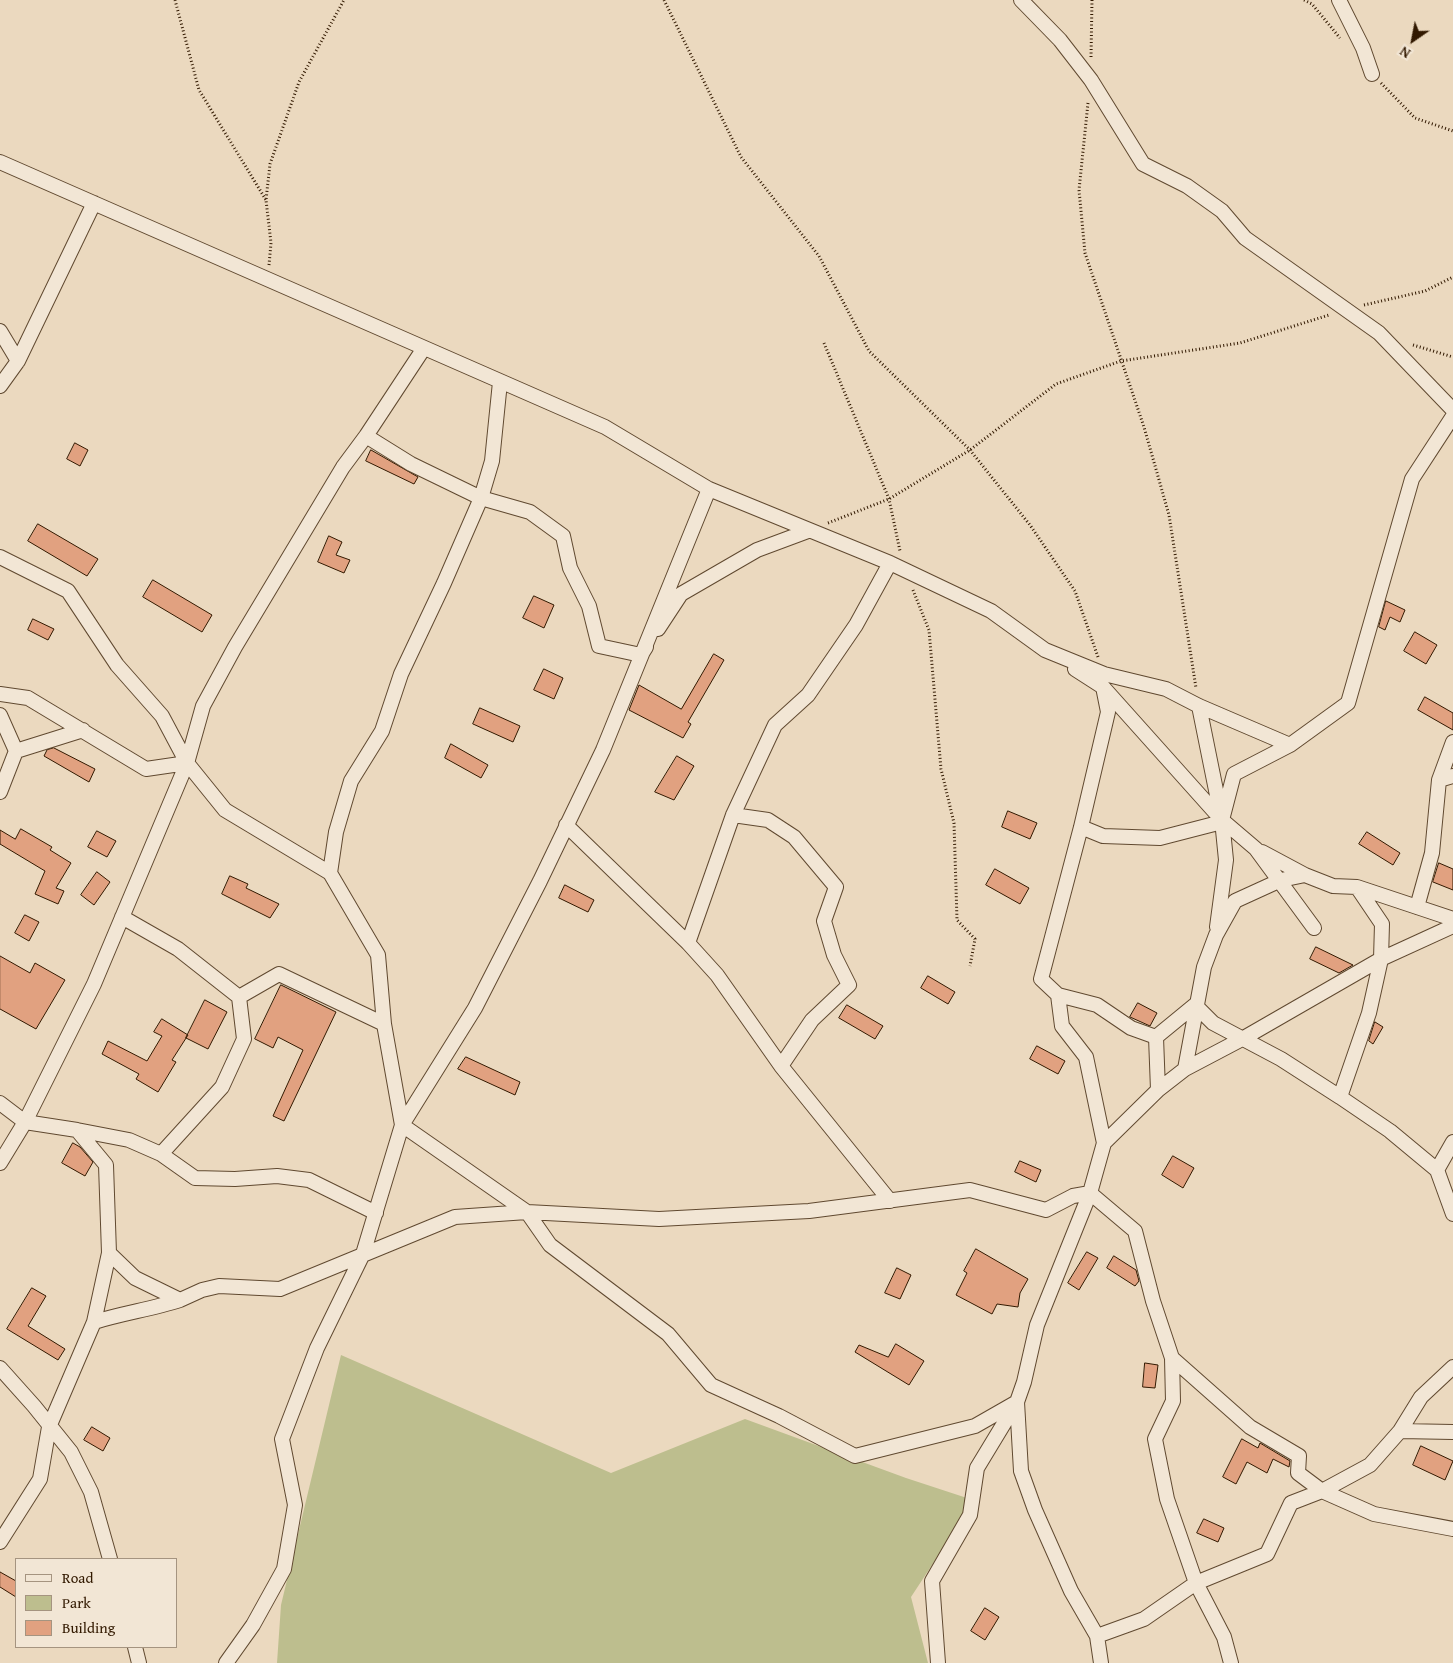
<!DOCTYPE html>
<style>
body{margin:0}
#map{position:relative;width:1453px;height:1663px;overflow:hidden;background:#ebd9bf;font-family:"Gentium Book Plus",serif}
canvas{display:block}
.legend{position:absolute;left:15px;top:1558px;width:162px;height:90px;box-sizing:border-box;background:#f2e6d5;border:1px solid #a59480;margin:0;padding:6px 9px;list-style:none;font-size:15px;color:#321900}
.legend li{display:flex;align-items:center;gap:10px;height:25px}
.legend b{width:25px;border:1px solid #a59480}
.north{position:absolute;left:1388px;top:15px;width:50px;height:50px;-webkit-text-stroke:4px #f2e6d5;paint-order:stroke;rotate:213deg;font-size:14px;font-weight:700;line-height:20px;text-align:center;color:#321900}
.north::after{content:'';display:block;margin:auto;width:18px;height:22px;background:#321900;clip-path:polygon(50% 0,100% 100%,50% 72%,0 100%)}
</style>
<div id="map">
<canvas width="1453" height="1663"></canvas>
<ul class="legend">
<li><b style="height:6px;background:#f2e6d5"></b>Road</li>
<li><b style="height:14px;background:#bdbe8e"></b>Park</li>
<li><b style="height:14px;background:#e1a180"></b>Building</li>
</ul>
<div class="north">N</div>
</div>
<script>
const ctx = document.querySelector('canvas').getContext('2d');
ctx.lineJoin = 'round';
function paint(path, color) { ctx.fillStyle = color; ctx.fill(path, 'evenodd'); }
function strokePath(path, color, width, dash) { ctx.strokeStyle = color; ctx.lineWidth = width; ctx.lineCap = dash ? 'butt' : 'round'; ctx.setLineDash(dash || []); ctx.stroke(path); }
paint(new Path2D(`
 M341 1355 611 1473 745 1419 906 1478 970 1499 955 1530 911 1597 928 1663H277L281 1605Z`), '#bdbe8e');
const building = new Path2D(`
 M75 443 88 450 80 466 67 459Z
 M371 450 418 477 414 484 366 461Z
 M38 524 98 559 87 576 28 541Z
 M329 536 342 542 336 555 350 560 344 573 318 562Z
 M153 580 212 615 202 632 143 597Z
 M534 596 554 605 544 628 523 618Z
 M1386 601 1405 610 1400 622 1390 617 1385 630 1379 627Z
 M33 619 54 629 48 640 28 630Z
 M1415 632 1437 645 1426 664 1404 651Z
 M714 654 724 660 688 722 691 724 683 738 629 710 639 685 681 709Z
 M544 669 563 678 554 699 534 690Z
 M1425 697 1453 713V730L1418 710Z
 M480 708 520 726 513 742 473 724Z
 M451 744 488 765 481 778 445 758Z
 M54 748 95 769 89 782 44 756 47 750Z
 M677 756 694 766 674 800 655 792Z
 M1008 811 1037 823 1030 839 1002 827Z
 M21 829 52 847 50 850 71 863 56 888 64 891 58 904 35 894 45 871 0 844V830L15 839Z
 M97 831 116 841 107 857 88 847Z
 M1367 832 1400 853 1393 865 1359 844Z
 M1439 863 1453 869V890L1433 882Z
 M995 869 1029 888 1020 904 986 885Z
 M97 872 110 882 94 905 81 895Z
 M230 876 248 884 246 888 279 904 270 918 222 894Z
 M565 885 594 900 588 912 559 898Z
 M25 915 39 922 29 941 15 933Z
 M1316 947 1353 965 1339 973 1310 959Z
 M0 956 30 973 35 963 65 980 36 1029 0 1009Z
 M928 976 955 992 948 1004 921 988Z
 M281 985 336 1012 284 1121 273 1116 303 1050 278 1037 273 1048 255 1039Z
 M205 1000 227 1012 208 1049 186 1038Z
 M1138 1003 1157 1013 1150 1026 1130 1017Z
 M847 1005 883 1026 875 1039 839 1018Z
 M162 1019 188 1035 172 1060 176 1062 158 1092 136 1079 139 1074 102 1054 108 1041 147 1061 162 1036 154 1032Z
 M1375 1022 1383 1027 1373 1044 1369 1041Z
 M1037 1046 1065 1061 1058 1074 1030 1059Z
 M466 1057 520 1082 515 1095 458 1069Z
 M73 1143 80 1147 93 1162 85 1176 62 1163Z
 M1173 1156 1194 1168 1183 1188 1162 1175Z
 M1020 1161 1041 1170 1036 1182 1015 1172Z
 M976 1249 1028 1279 1020 1293 1018 1307 997 1304 992 1314 956 1295 967 1273 964 1271Z
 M1087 1252 1098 1258 1079 1290 1068 1283Z
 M1114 1256 1136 1270 1139 1281 1135 1286 1107 1268Z
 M897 1268 911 1275 900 1299 885 1293Z
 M32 1288 46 1296 28 1326 65 1349 58 1360 7 1329Z
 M896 1344 924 1361 909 1385 855 1352 859 1345 888 1357Z
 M1145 1363 1158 1365 1155 1388 1143 1387Z
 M92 1427 110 1438 103 1451 84 1440Z
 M1242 1439 1258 1448 1260 1443 1290 1461 1289 1467 1273 1459 1267 1473 1247 1462 1236 1484 1223 1477Z
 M1421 1446 1453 1461 1445 1480 1413 1465Z
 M1204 1519 1224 1528 1218 1542 1197 1533Z
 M0 1572 16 1581V1597L0 1587Z
 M985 1608 999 1617 985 1640 971 1631Z`);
paint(building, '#e1a180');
strokePath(building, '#321900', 1);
const street = new Path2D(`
 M1021 0 1060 40 1091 80 1143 164 1187 186 1222 211 1245 238 1379 333 1453 410
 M1339 0 1363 48 1372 74
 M0 162 605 427 709 489 890 563 991 611 1045 650 1104 674 1166 689 1199 706 1290 745
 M0 331 18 361
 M0 386 18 361 94 203
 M366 436 411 464 481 498 530 512 563 536 570 568 589 606 599 646 641 655 646 647
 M709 489 603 750 540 881 475 1008 402 1125 527 1212 550 1245 668 1334 711 1385 779 1416 855 1456 975 1426 1017 1402 1021 1471 1035 1510 1071 1591 1097 1636 1101 1663
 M0 557 68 591 117 665 162 716 187 763 225 810 330 873 378 955 384 1024 402 1125 363 1254 317 1348 282 1439 295 1505 284 1569 253 1625 226 1663
 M658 629 681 594 757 550 808 531
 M1075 669 1103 687 1222 820 1256 849 1314 928
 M1103 687 1108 712 1081 827 1041 979 1058 995 1062 1026 1086 1057 1104 1143
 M0 694 28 698 146 769 187 763
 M1199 706 1222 820 1226 860 1217 927
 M0 715 16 751 0 792
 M16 751 83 730
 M1439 780 1453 742
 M733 815 768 820 794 837 836 887 824 921 834 955 849 985 812 1020 781 1066
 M1222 820 1234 774 1290 745 1348 703 1412 479 1453 416
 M566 825 688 943 717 975 781 1066 890 1201
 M1081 827 1103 836 1160 838 1222 822
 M1262 852 1305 875
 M330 873 336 832 351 781 382 731 401 674 444 583 481 498 492 461 500 382
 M1417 907 1432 853 1439 780 1453 776
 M122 917 178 949 239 997 244 1039 222 1087 161 1154
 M688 943 733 815 775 725 808 695 856 625 890 563
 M1058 995 1097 1005 1131 1028 1156 1037
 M239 997 279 974 384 1024
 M1185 1069 1242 1039 1381 959 1382 924 1357 887
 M1158 1090 1156 1037 1195 1005 1213 1023 1281 1059 1340 1097 1369 1013 1381 959 1453 926
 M1340 1097 1390 1131 1437 1170 1453 1214
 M0 1103 25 1122 77 1130 106 1165 109 1253 94 1322 49 1427 40 1479 0 1542
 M77 1130 129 1140 161 1154 195 1178 235 1179 277 1176 309 1180 376 1213
 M0 1163 25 1122 94 984 187 763 203 706 235 647 343 467 366 436 424 348
 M1437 1170 1453 1142
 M109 1253 135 1278 180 1300 202 1290 219 1286 280 1289 455 1217 527 1212 659 1219 809 1211 970 1190 1046 1210 1073 1196 1090 1193 1104 1143 1158 1090 1185 1069 1204 967 1216 935 1235 901 1281 880 1305 875 1333 886 1357 887 1453 919
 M94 1322C123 1313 152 1309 180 1300
 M1172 1358 1250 1427 1299 1456 1298 1473 1322 1491 1374 1514 1453 1529
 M0 1368 34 1406 71 1452 91 1492 110 1559
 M1400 1431 1453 1432
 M1097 1636 1144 1619 1196 1583 1267 1554 1291 1503 1322 1491 1370 1465 1400 1431 1421 1397 1453 1367
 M135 1647 139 1663
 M938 1663 932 1581 970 1515 977 1468 1017 1402 1024 1382 1037 1325 1090 1193 1135 1231 1153 1301 1172 1358 1173 1401 1155 1439 1167 1499 1196 1583 1224 1637 1231 1663`);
strokePath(street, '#604930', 16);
strokePath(new Path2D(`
 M175 0 199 90 266 200
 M664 0 741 157 819 256 869 351 970 450 1030 525 1075 591 1098 657
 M1304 0 1312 4 1340 38
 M1091 57 1092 0
 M1381 83 1415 118 1453 131
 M1088 103 1079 190 1085 253 1144 427 1169 515 1196 688
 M269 265 271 243 266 200 270 164 299 82 344 0
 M1364 305 1425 291 1453 277
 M824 343 889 499 900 551
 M1413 345 1453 357
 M828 523 889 499 970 450 1056 384 1121 361 1240 343 1329 315
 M913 590 929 630 941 769 954 823 957 920 975 939 970 966`), '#321900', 3, [1, 2.5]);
strokePath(street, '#f2e6d5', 14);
</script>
